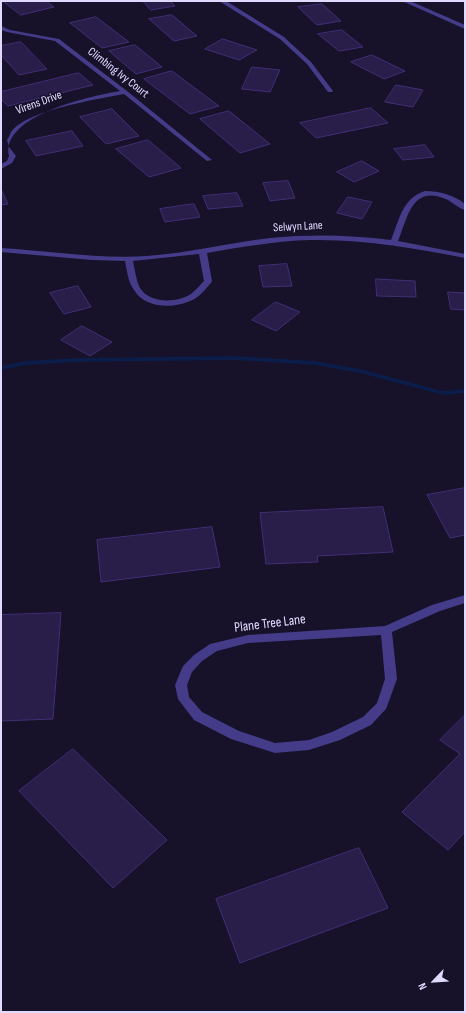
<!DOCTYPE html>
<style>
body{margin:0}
#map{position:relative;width:466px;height:1013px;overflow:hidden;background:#17112a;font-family:"Sofia Sans Condensed",sans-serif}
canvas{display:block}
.frame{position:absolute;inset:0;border:2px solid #e0daff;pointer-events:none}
.north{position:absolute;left:414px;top:961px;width:40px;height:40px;-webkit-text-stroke:3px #17112a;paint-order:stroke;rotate:245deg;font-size:11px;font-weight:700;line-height:16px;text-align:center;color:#e0daff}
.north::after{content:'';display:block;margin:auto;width:14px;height:18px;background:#e0daff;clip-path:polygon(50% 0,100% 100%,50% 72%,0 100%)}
</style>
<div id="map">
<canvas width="466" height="1013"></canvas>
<div class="frame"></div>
<div class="north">N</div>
</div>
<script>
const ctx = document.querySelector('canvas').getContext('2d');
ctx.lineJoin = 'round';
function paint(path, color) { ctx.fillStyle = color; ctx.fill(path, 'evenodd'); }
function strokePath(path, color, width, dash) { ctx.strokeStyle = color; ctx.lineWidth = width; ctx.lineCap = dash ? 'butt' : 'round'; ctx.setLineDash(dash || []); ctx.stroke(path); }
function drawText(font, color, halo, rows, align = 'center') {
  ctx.font = font + ' "Sofia Sans Condensed",sans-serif'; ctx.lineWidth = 3; ctx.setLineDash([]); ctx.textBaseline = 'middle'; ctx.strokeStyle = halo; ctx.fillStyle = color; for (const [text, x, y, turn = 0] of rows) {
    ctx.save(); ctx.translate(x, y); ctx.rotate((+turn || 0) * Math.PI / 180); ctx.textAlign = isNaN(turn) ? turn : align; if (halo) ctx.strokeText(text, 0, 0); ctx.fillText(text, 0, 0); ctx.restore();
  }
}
paint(new Path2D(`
 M235 356 315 361 360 369 443 391 465 389V393L443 395 360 373 315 365 235 360 77 362 26 365 1 370V366L26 361 77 358Z`), '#0b1d48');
const building = new Path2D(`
 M3 1H46L54 7 21 15Z
 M143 1H170L175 6 151 10Z
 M322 4 341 21 317 25 298 7Z
 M172 15 197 36 174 41 149 19Z
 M96 17 129 42 102 48 70 23Z
 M342 30 363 47 339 51 318 34Z
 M223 39 257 50 239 60 205 49Z
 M21 42 47 69 19 75 1 55V46Z
 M135 45 162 67 136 74 109 51Z
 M372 55 405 71 384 79 351 62Z
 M252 67 280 70 270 92 242 89Z
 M172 71 219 106 190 114 144 79Z
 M79 73 93 85 8 106 1 99V92Z
 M396 85 423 90 413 107 385 102Z
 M371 108 388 123 316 138 300 123Z
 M112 109 139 136 106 144 80 117Z
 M229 111 270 144 240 153 200 119Z
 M72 131 83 146 36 156 26 141Z
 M148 140 181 168 149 177 116 149Z
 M425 145 434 157 403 160 394 149Z
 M362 161 379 171 354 182 337 172Z
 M288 181 295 198 270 201 263 183Z
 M1 189 8 204 1 205Z
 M237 193 243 206 208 209 203 196Z
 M348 197 372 202 362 219 337 213Z
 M194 204 200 217 165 222 160 209Z
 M287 264 292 286 263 287 259 266Z
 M376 279 415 281 416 297 377 296Z
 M78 286 91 307 64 314 50 293Z
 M448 292 465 293V310L451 309Z
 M276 302 300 312 276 331 252 320Z
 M82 326 112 342 90 356 61 340Z
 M465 488V535L450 538 427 495Z
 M383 507 393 552 317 556 318 562 266 564 260 513Z
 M212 527 220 567 101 582 97 540Z
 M61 613 53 719 1 721V615Z
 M465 715V832L448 850 402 812 460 754 440 740Z
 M73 749 167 840 113 888 19 791Z
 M359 848 388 908 240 963 216 899Z`);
paint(building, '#291d4a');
strokePath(building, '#422f76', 1);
paint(new Path2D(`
 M219 1H226L284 37 311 62 333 91 332 92H328L307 64 280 39Z
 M402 1H410L465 25V29Z
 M1 26 10 30 59 39 127 91 212 160 207 161 124 94C98 99 27 110 11 132 10 134 9 137 7 140L9 147 16 156 12 163 1 169V164L7 161 9 156C0 114 97 95 120 91L55 41 7 32 1 30Z
 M425 191C440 191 454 195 465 204V210C457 208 451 200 443 198 411 186 407 220 398 241L465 254V258C414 248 363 239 310 240 276 241 241 247 207 253L212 281 211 283C206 288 202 294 196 298 178 309 146 310 134 290 128 282 127 271 125 261L92 260 1 252V248C49 251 98 259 147 256 188 253 229 243 270 238 311 234 351 235 391 240 399 221 402 198 425 191ZM199 254 204 281C200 285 196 290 191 294 177 303 150 304 140 288 136 280 135 270 133 261Z
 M465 595V603L440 611 392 632 397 679 386 709 371 725 340 740 309 750 275 753 231 739 194 720 178 699 175 685 183 666 194 655 210 644 248 635 385 626 432 605ZM381 635 385 679 377 703 363 717 332 732 309 740 275 743 239 731 202 712 189 697 187 685 192 672 202 661 217 651 248 643Z`), '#443c88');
drawText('12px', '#e0daff', '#17112a', [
 ["Climbing Ivy Court",118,73,38],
 ["Virens Drive",39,103,-20],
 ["Selwyn Lane",298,227,-3]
]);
drawText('14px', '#e0daff', '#17112a', [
 ["Plane Tree Lane",270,624,-7]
]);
</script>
